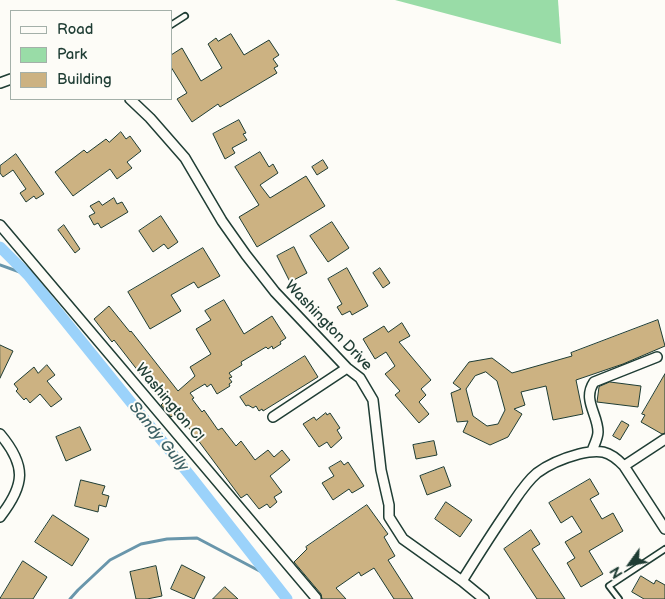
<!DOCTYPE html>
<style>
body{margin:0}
#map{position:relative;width:665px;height:599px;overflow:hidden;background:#fdfcf7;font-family:"Balsamiq Sans",sans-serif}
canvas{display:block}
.legend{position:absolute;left:10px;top:10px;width:162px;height:90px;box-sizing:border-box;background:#fdfcf7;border:1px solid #a4b0a9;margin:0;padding:6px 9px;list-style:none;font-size:15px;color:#1f3d34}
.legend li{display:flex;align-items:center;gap:10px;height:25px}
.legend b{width:25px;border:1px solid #a4b0a9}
.north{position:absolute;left:605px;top:539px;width:50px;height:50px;-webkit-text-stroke:4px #fdfcf7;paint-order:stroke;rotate:238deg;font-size:14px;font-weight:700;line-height:20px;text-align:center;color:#1f3d34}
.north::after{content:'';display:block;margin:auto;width:18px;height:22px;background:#1f3d34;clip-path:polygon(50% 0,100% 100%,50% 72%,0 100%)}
</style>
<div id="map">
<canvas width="665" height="599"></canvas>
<ul class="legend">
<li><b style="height:6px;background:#fdfcf7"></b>Road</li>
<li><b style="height:14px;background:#99dca7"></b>Park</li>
<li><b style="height:14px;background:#ccb282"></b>Building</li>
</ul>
<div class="north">N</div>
</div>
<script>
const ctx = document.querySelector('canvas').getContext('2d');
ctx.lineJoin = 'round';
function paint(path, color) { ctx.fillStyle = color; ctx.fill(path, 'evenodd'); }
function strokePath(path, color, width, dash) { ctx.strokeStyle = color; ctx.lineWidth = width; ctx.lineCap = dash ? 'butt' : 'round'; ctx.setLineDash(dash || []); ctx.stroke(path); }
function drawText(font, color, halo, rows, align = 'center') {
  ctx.font = font + ' "Balsamiq Sans",sans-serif'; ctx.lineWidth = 4; ctx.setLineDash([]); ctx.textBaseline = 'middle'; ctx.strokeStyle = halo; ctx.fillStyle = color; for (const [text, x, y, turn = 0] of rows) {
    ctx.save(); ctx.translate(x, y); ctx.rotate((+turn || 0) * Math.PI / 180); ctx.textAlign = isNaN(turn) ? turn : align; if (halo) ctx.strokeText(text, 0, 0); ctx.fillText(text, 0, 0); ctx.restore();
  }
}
paint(new Path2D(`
 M395 0H558L561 44Z`), '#99dca7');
strokePath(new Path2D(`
 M0 265 28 275
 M70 599 78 590 110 560 141 544 167 539 197 538 269 576`), '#6996ab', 3);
strokePath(new Path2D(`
 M0 247 28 275 192 478 287 599`), '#9bd2fa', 11);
const building = new Path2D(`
 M231 34 244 55 269 40 279 55 273 59 278 66 274 68 277 73 220 107 218 104 192 122 177 99 187 93 171 67V55L182 48 201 81 222 68 208 44 216 38 218 41Z
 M239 120 246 133 243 134 247 140 232 148 235 153 225 159 213 134Z
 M121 132 126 139 130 136 141 151 127 162 132 168 117 179 110 169 73 196 55 172 84 150 87 153 106 139 109 142Z
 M260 152 269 167 273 164 278 173 260 185 270 198 306 176 325 206 257 247 239 217 259 205 235 167Z
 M16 154 44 194 36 199 34 196 26 202 20 193 26 189 13 170 3 177 0 173V166Z
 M323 160 328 168 317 175 312 167Z
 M114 198 117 204 122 202 128 212 101 228 98 223 94 225 89 216 95 213 90 206 99 201 102 205Z
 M161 216 178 242 168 249 164 244 153 252 139 231Z
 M332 222 349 248 328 262 310 236Z
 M64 225 80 249 75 253 58 230Z
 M294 247 307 273 290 282 277 256Z
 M203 248 220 276 198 288 194 282 171 295 181 311 150 329 128 292Z
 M347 268 368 306 352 315 350 311 342 315 337 307 342 304 328 279Z
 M380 268 390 283 383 288 373 273Z
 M224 300 244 334 272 316 286 338 280 342 281 344 273 349 272 346 268 349 266 347 241 362 242 365 229 373 232 377 229 378 232 382 229 384 230 386 217 394 211 384 207 387 205 384 190 393 194 398 192 399 202 412 204 410 218 430 222 428 236 446 241 441 255 460 268 450 274 457 282 450 290 460 270 476 282 492 274 497 277 502 270 508 267 504 259 509 247 494 241 498 177 412 171 417 161 405 163 403 114 340 112 342 94 319 109 306 130 332 131 331 178 391 195 376 190 367 211 354 196 329 211 320 205 311Z
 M658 320 665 346 623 364 576 380 583 414 553 420 546 386 521 392 525 405 514 409 522 414 508 437 490 445 463 432 468 421 457 422 451 393 461 389 453 383 469 362 492 358 512 373 572 356 571 353ZM486 372 497 381 505 410 498 424 487 426 473 416 466 389 475 376Z
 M402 323 410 336 399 342 431 380 421 389 426 395 419 402 429 414 419 423 395 395 400 391 385 374 395 366 386 352 375 359 363 339 384 326 388 332Z
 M0 345 13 351 0 378Z
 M305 356 318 377 263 411 262 409 259 411 256 406 253 408 248 405 246 406 240 397Z
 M47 365 55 375 47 381 62 399 51 407 40 394 30 403 26 398 24 400 16 391 18 389 14 384 34 367 38 373Z
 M665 374V433L662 434 641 422 645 415 642 414Z
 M610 382 641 386 638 407 597 402 599 387Z
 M326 413 327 415 330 413 340 428 337 430 342 438 331 448 327 442 319 447 303 424 314 417 316 420Z
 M622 421 629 425 620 440 613 436Z
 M80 427 91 450 66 461 56 437Z
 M434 441 437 455 416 459 413 445Z
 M341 461 344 465 348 462 364 486 352 493 349 489 333 500 322 483 334 476 329 468Z
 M444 467 451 486 427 495 420 476Z
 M590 479 599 494 590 499 602 519 613 513 623 531 589 551 603 574 581 587 567 563 575 558 565 542 582 532 572 516 561 523 549 503Z
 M81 480 105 486 102 494 109 496 106 507 99 505 98 512 75 506Z
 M446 502 472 520 460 537 435 519Z
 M367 505 388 534 384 537 395 556 388 560 413 599H394L374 568 361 576 359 572 336 588 346 599H322L321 594 294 562 307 549 306 547Z
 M53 515 89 539 72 566 35 542Z
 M531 530 540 544 532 549 565 599H537L504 549Z
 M23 561 47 577 33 599H0Z
 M182 565 205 577 194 599 171 589Z
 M156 566 162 596 147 599H136L130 572Z
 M641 576 654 584 656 580 665 585V599H644L632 592Z
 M225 587 238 599H213Z`);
paint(building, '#ccb282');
strokePath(building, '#1f3d34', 1);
const service = new Path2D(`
 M171 25 185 16
 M619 599 609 586 665 549`);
const minor = new Path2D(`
 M0 83 11 79
 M130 99 150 118 185 158 222 221 246 255 275 292 347 368 360 378 373 400 381 470 389 505V517L403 539 462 581 484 599
 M0 225 316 598
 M273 417 347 368
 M0 434C27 466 25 485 0 517
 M592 451C594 445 598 438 598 432 598 414 582 400 594 382L657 357
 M624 466 665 439
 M462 581C477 557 492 533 508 510 517 497 525 483 537 473 549 464 564 458 579 454 599 449 609 450 624 466L665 529`);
strokePath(service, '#1f3d34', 8);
strokePath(minor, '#1f3d34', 12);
strokePath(service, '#fdfcf7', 4.5);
strokePath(minor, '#fdfcf7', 9);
drawText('15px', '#1f3d34', '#fdfcf7', [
 ["Washington Drive",328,326,46],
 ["Washington Cl",169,403,50]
]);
drawText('italic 16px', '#3e6266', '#fdfcf7', [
 ["Sandy Gully",158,437,51]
]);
</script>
